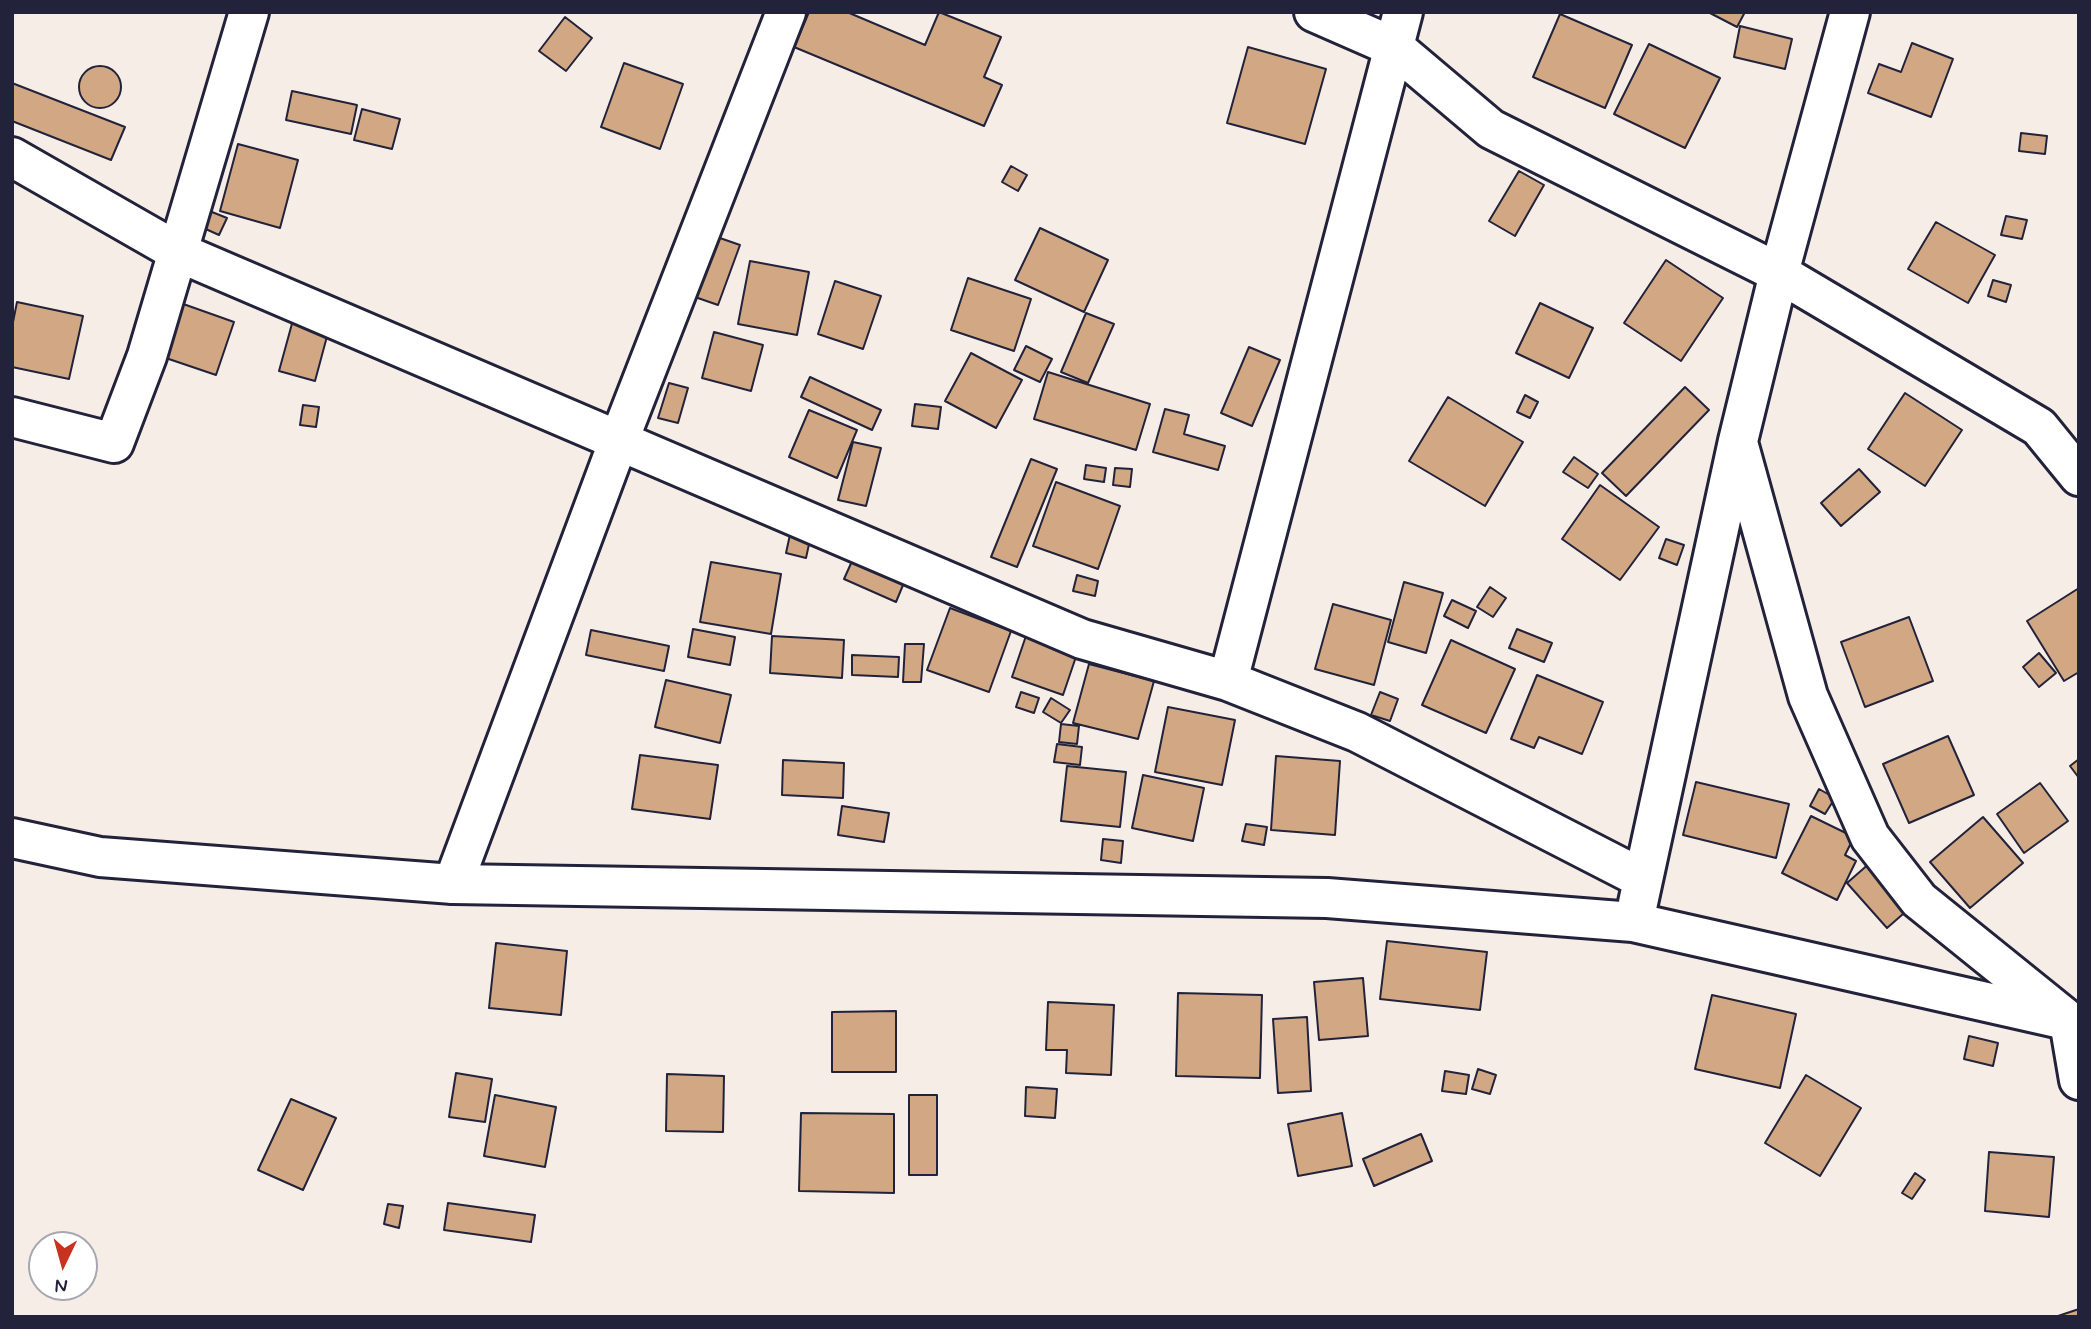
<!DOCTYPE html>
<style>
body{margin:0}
#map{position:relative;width:2091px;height:1329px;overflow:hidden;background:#f6eee6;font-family:Mynerve,sans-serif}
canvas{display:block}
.frame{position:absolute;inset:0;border:14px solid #22223b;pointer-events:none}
.north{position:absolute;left:28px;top:1231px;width:70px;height:70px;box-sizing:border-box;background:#fff;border:2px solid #a7a7b1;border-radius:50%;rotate:185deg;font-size:19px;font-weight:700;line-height:28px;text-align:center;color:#22223b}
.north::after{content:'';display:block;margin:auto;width:24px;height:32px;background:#c8321e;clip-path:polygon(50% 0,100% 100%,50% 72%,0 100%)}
</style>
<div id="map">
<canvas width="2091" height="1329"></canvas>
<div class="frame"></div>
<div class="north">N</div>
</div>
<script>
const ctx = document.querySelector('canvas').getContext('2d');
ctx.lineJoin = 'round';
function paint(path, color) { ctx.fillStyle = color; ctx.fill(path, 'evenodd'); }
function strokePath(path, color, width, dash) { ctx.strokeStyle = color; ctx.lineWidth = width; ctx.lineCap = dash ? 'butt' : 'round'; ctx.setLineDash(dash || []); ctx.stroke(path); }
const building = new Path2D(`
 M809 12H847L925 45 939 12 1001 37 984 77 1002 85 984 126 794 47Z
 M1708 12H1745L1737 27Z
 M1560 14 1632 45 1605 108 1533 77Z
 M565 17 592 38 566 71 539 51Z
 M1740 26 1792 39 1785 69 1734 57Z
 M1912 43 1953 59 1931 117 1868 93 1879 64 1901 72Z
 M1649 44 1720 78 1685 148 1614 114Z
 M1248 47 1326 69 1305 144 1227 123Z
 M624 63 683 84 660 149 601 127Z
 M79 87a21 21 0 1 1 42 0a21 21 0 1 1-42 0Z
 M12 83 125 127 111 160 12 121Z
 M292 91 357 105 351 134 286 120Z
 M362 109 400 119 392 149 354 140Z
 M2021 133 2047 136 2045 154 2019 151Z
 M238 144 298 160 280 228 220 211Z
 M1011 166 1027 175 1018 191 1002 182Z
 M1519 171 1544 185 1515 236 1489 221Z
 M207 210 227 218 219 235 199 226Z
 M2006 216 2027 220 2022 239 2001 235Z
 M1936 222 1995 255 1968 303 1908 269Z
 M1040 228 1108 260 1084 312 1015 280Z
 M717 237 740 245 718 305 695 297Z
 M1666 260 1723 298 1681 361 1624 323Z
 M750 261 809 272 797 335 738 324Z
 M968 278 1031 299 1014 351 951 330Z
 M1993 280 2011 285 2006 302 1988 296Z
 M835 281 881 296 863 349 818 334Z
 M172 300 234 322 216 375 154 354Z
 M17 302 83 316 69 379 12 367V327Z
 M1540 303 1593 328 1569 378 1516 353Z
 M1086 313 1114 324 1088 383 1061 372Z
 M293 320 329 329 315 381 279 371Z
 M714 332 763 345 751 391 702 378Z
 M1026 346 1052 359 1040 382 1014 370Z
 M1249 347 1280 360 1252 426 1221 413Z
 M971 353 1022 380 996 428 945 401Z
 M1048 372 1150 404 1136 450 1034 419Z
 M810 377 881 410 872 430 801 397Z
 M669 383 688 388 678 423 658 418Z
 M1685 387 1709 410 1626 496 1602 473Z
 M1905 393 1962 430 1925 486 1868 449Z
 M1525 395 1538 402 1530 418 1517 412Z
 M1448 397 1523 442 1485 506 1409 461Z
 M915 404 941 407 938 429 912 426Z
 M303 405 319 407 316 427 300 425Z
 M1165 409 1189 415 1184 434 1225 446 1218 470 1153 452Z
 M809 410 857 430 837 478 789 457Z
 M853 442 881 448 866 506 838 500Z
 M1574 457 1598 474 1588 488 1563 472Z
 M1031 459 1057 469 1017 567 991 557Z
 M1086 465 1106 468 1104 482 1084 479Z
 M1115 468 1132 469 1130 487 1113 485Z
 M1859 469 1880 492 1841 526 1821 503Z
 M1056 482 1120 506 1098 569 1033 546Z
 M1600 485 1659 527 1620 580 1562 539Z
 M791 530 811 535 806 558 786 553Z
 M1666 539 1684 545 1677 565 1659 558Z
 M857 550 908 573 896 602 844 579Z
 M711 562 781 574 771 634 700 622Z
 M1077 575 1098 581 1095 596 1073 591Z
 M1404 582 1443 593 1426 653 1388 642Z
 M1490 587 1506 598 1493 617 1477 607Z
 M2079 588V672L2064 681 2027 621Z
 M1452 600 1476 611 1468 628 1444 616Z
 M1333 604 1391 620 1374 685 1315 669Z
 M950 608 1011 631 989 692 927 670Z
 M1909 617 1933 681 1865 707 1841 642Z
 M1029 627 1080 645 1063 695 1012 677Z
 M693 629 735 637 730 665 688 657Z
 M1517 629 1552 643 1544 662 1509 648Z
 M591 630 669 646 664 671 586 655Z
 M772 636 844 640 842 678 770 673Z
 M1451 640 1515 669 1486 733 1422 705Z
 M905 644H924L921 682H903Z
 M2039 653 2056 673 2039 687 2023 667Z
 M852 655 899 657 898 677 852 675Z
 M1089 664 1154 681 1138 739 1073 723Z
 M1537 675 1603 702 1582 754 1539 737 1534 748 1511 739Z
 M666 680 731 695 720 743 655 727Z
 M1021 692 1039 698 1034 713 1016 707Z
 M1380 692 1398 699 1390 721 1371 715Z
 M1051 698 1070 710 1061 723 1043 712Z
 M1168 707 1235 720 1222 785 1155 772Z
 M1061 724 1079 726 1077 744 1059 742Z
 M1948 736 1974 795 1909 823 1883 764Z
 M1057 744 1082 747 1080 765 1054 762Z
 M640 755 718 765 710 819 632 809Z
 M1276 756 1340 761 1335 835 1271 830Z
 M2079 759V778L2070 766Z
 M783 760 844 763 843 798 782 795Z
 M1067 766 1126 772 1120 827 1061 821Z
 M1143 775 1204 788 1193 841 1132 828Z
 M1696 782 1789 804 1776 858 1683 835Z
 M2040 783 2068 821 2024 853 1997 814Z
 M1819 789 1835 798 1825 814 1810 806Z
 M842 806 889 813 884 842 838 835Z
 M1811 816 1854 837 1845 855 1856 861 1837 900 1782 873Z
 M1983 817 2023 863 1970 908 1930 862Z
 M1246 824 1267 827 1264 845 1242 841Z
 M1103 839 1123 841 1121 863 1101 860Z
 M1871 862 1911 907 1887 928 1847 883Z
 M1387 941 1487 952 1480 1010 1380 999Z
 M496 943 567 951 561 1015 489 1008Z
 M1363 978 1368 1036 1319 1040 1314 982Z
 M1178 993 1262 995 1260 1078 1176 1076Z
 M1712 995 1796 1014 1780 1088 1695 1069Z
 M1048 1002 1114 1005 1111 1075 1066 1073 1067 1050H1046Z
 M896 1011V1072H832V1012Z
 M1307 1017 1311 1091 1278 1093 1273 1019Z
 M1969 1036 1998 1043 1993 1066 1964 1059Z
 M1478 1069 1496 1075 1490 1094 1472 1089Z
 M1445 1071 1469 1075 1466 1094 1442 1091Z
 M456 1073 492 1079 485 1122 449 1117Z
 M667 1074 724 1076 723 1132 666 1131Z
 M1806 1075 1861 1108 1820 1176 1765 1143Z
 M1026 1087 1057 1089 1055 1118 1025 1116Z
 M495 1095 556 1107 545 1167 484 1156Z
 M909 1095H937V1175H909Z
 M291 1099 336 1118 303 1190 258 1170Z
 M801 1113 894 1114V1193L799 1191Z
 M1342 1113 1352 1166 1298 1176 1288 1124Z
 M1421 1134 1432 1161 1374 1186 1363 1159Z
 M1989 1152 2054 1157 2049 1217 1985 1211Z
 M1915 1173 1925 1180 1912 1199 1902 1193Z
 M448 1203 535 1215 531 1242 444 1230Z
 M388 1204 403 1206 399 1228 384 1224Z
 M2079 1309V1317H2055Z`);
paint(building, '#d1a883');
strokePath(building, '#22223b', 2);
const minor = new Path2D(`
 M1314 12 1394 47 1491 129 1779 273 2039 427 2079 476
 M12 157 178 252 1082 639 1228 681 1357 732 1643 879
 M12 417 114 443 147 356 249 12
 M1739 446 1808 696 1870 837 1919 900 2069 1021 2079 1080
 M1228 681 1403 12
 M453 884 619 440 786 12
 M1638 903 1738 441 1779 273 1850 12`);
const tertiary = new Path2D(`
 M12 838 100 857 453 884 1327 898 1633 922 2079 1023`);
strokePath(minor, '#22223b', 44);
strokePath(tertiary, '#22223b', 44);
strokePath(minor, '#fff', 38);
strokePath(tertiary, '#fff', 38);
</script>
